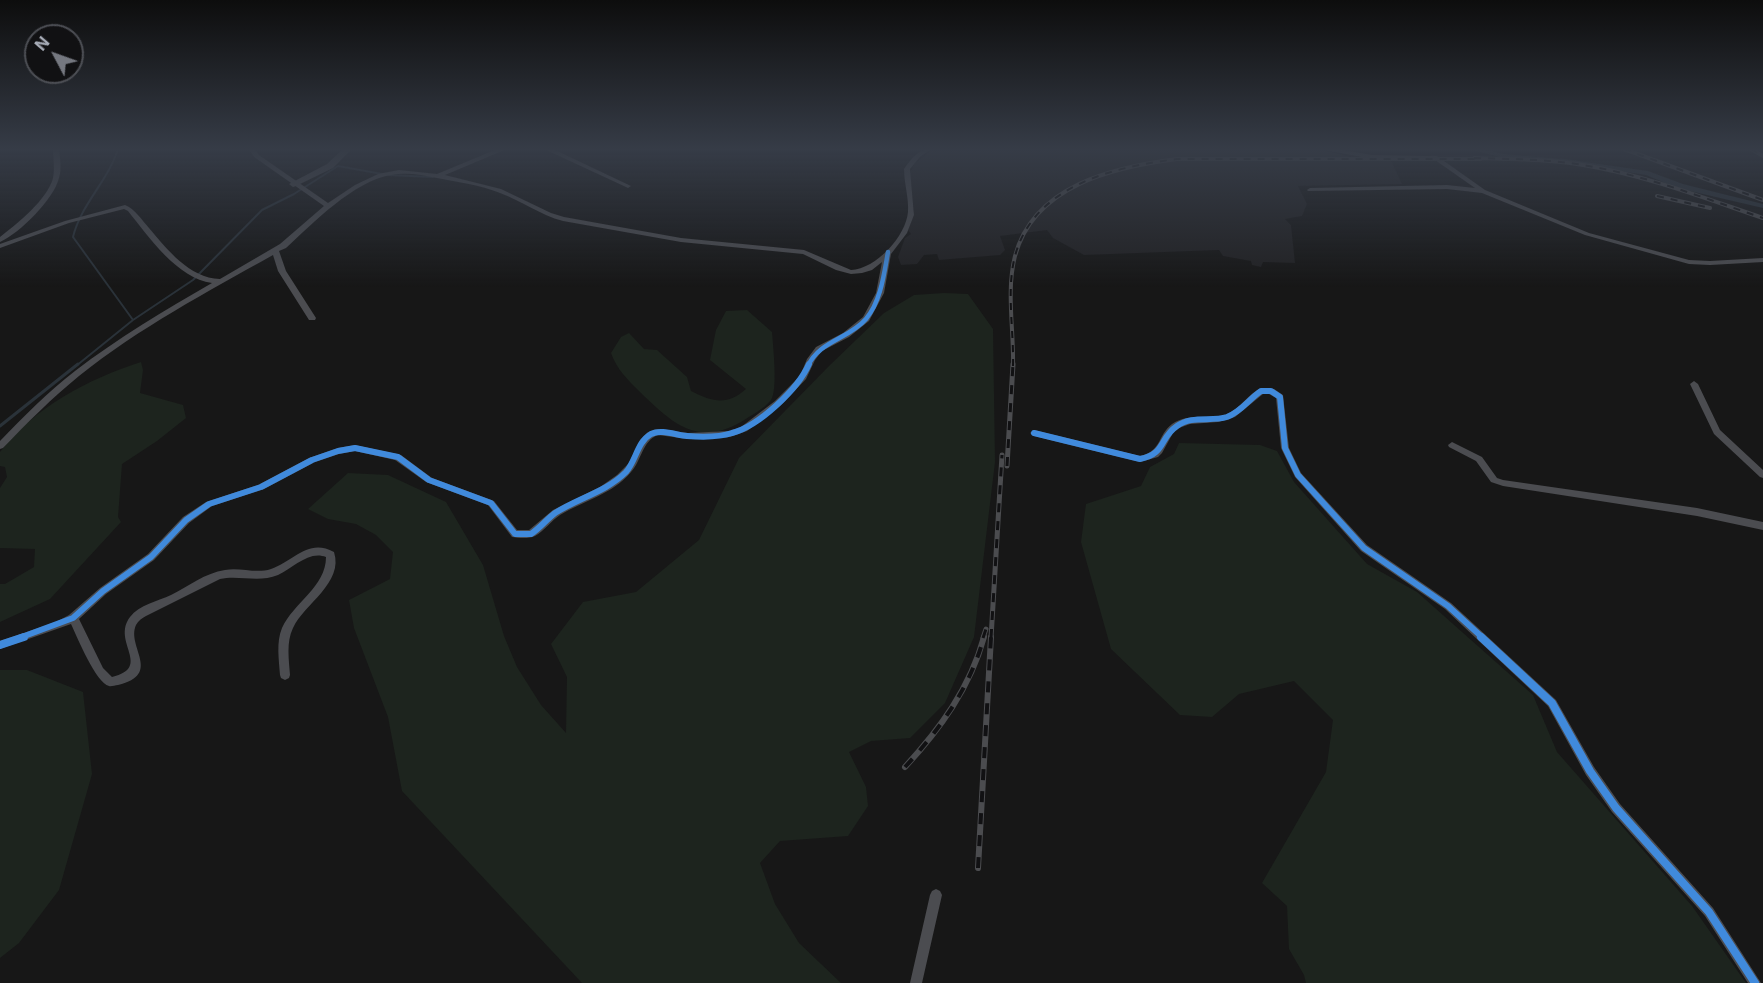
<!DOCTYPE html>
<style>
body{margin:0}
#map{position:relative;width:1763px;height:983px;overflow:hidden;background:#171717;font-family:Inter,sans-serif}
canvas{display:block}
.north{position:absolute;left:24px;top:24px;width:60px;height:60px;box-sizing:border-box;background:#111113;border:2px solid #4d4f55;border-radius:50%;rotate:311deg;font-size:16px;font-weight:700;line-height:24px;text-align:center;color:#a8adb8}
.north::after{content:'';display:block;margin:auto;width:21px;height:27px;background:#757880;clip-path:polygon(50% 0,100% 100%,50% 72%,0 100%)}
</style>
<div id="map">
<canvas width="1763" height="983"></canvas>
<div class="north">N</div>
</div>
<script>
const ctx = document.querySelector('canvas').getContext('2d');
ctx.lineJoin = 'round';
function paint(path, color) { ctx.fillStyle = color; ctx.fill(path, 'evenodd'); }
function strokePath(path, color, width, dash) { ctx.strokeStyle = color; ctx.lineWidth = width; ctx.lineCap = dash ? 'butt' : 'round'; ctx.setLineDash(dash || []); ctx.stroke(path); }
paint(new Path2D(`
 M933 149H1317L1356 158H1390L1402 184 1298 186 1307 204 1302 216 1285 219 1291 225 1295 263 1263 262 1261 267 1252 265 1251 261 1223 256 1219 250 1084 255 1053 238 1047 230 1000 236 1005 250 1000 255 939 260 937 254 924 255 917 264 901 265 898 257 905 238 911 234 908 230 914 214 910 173 914 164Z`), '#212123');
paint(new Path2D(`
 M944 293 968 294 993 329 995 462 974 637 945 703 910 738 871 741 849 752 866 787 868 806 848 836 780 841 760 863 775 904 799 943 841 983H582L402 791 388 717 354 628 349 600 390 579 393 552 376 535 356 524 328 519 308 509 348 473 388 475 446 502 483 565 504 636 517 667 541 705 566 733 567 677 551 644 583 602 636 592 699 540 739 458 829 366 884 313 914 295Z
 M747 310 772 332C773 346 778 390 771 400 764 409 750 416 741 422 697 447 672 423 641 393 628 380 617 370 611 353L621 337 629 333 644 349 657 350 687 377 691 391C713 402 727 406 746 389L710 360 716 330 726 311Z
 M141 362 143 370 140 393 183 405 186 418 157 441 122 464 118 517 121 522 50 599 0 622V584H5L34 567 35 549 0 548V488L7 477 5 467 0 466V452C33 408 90 378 141 362Z
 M1179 443 1260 445 1277 451 1294 482 1367 564 1417 592 1533 695 1557 752 1692 906 1746 983H1306L1304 975 1289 949 1287 906 1262 883 1326 772 1333 720 1294 681 1239 694 1212 717 1180 715 1111 649 1081 542 1086 504 1141 486 1150 467 1174 454Z
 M0 670H27L83 692 92 774 59 890 19 943 0 958Z`), '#1d241e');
strokePath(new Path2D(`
 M389 175 433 177
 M133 320 193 280 262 210 294 194 338 166 382 174
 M76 366 133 320 73 237C81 204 108 181 118 149`), '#2a3239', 2);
strokePath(new Path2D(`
 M0 426 78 364`), '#2a3239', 3);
paint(new Path2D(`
 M1469 149H1484L1503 154 1565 159 1648 171 1683 184 1763 204V208L1677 188 1646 175 1565 163 1503 158Z`), '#2a3239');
paint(new Path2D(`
 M53 149H59C60 158 62 169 59 178 54 199 20 233 0 242V237C18 223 47 200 53 178 55 169 53 158 53 149Z
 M249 149H255L259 155 328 203 355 185 378 174 399 170 437 174 497 149H507L445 175 501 189 551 213 564 217 681 238 804 250 851 270C876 269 906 236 908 212 909 198 904 183 904 169 911 159 918 149 931 149L920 157 910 169 914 215 907 233 891 254 884 293 869 321 849 337 822 351 815 360 806 379 781 405 747 431 730 437 688 439 658 435C642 441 642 460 631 472 613 494 583 501 560 515 551 521 544 531 535 536 529 539 518 538 512 537L488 505 426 482 395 460 355 451 339 454 315 462 264 489 212 506 189 523 154 560 106 594 79 619 103 668 112 677C153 667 111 642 130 617 139 605 158 601 171 595 189 586 205 573 225 570 240 567 256 574 271 569 294 561 308 538 334 552 344 583 304 604 293 628 286 642 289 660 290 675L289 678 285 680 281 678 280 675C279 660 276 642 282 628 294 602 326 587 326 557 309 550 293 568 278 575 259 583 239 575 220 579L146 616C142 618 138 621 136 625 126 647 163 674 118 685 115 685 111 687 109 686 96 683 77 637 71 624L0 649V641L56 622 69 615 100 588 148 554 183 517 206 502 258 485 309 458 338 448 355 445 401 455 432 478 494 501 517 530H529L553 510 600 487 617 475 629 463 640 440 648 432 658 429 688 433 729 431 741 427 775 401 800 376 807 359 816 347 843 333 863 317 876 293 882 262 872 270 862 273 851 274 836 270 803 254 681 242 563 221C540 215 522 201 500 193 480 185 458 182 437 178 422 175 406 172 391 175 354 181 313 223 286 248L279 251 286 271 316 318 315 320H309L278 271 273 255C207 292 139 328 79 376 52 398 27 423 3 448L0 449V441C24 416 48 392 75 371 118 338 165 310 212 283 178 279 148 236 128 211L124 209 69 223 0 248V244L65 221 125 205C135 209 141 219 149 228 167 249 189 278 220 279L280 244 324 206 254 157Z
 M544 149H553L631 186 628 188 626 187Z
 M1320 149H1337L1372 155 1437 156 1485 190 1589 233 1689 260 1710 261 1763 258V262L1710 265 1689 264 1585 235 1482 193 1447 189 1308 191 1307 190 1310 188 1447 185 1475 188 1435 160 1372 159Z
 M1694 381 1698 384 1720 430 1763 470V478L1760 477 1714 434 1690 384Z
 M1261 388 1274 389 1283 395 1289 448 1301 473 1367 545 1451 603 1556 700 1594 767 1620 804 1713 908 1761 983H1748L1705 916 1612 812 1586 775 1548 706 1445 609 1361 551 1295 477 1281 448 1276 398 1269 394H1263L1235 417 1218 422 1190 424 1179 428 1173 433 1162 453 1158 457 1140 462 1034 436 1030 433 1034 430 1140 456C1162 451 1157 436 1172 424 1189 412 1210 421 1227 414 1241 408 1248 394 1261 388Z
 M1452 442 1482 457 1497 478 1503 480 1697 508 1763 522V530L1697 516 1503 486 1491 482 1476 461 1449 447 1448 445Z
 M936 889 940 891 942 895 922 983H910L930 895 932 891Z`), '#4b4c50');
paint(new Path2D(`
 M343 149H352L333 168 296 186 293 187 289 184 327 164Z`), '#4b4c50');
const railFar2 = new Path2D(`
 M1624 149 1763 200
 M1751 149 1763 156
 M1474 158C1511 159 1547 159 1583 165 1645 175 1704 198 1763 218
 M1657 196 1710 208
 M1013 366C1014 330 1006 291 1015 256 1034 185 1114 167 1177 159H1481`);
const railFar1 = new Path2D(`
 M1007 466 1013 364
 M983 638 986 629
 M991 638 1002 455`);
const rail = new Path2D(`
 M905 767C940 729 970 688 984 637
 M978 868 991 637`);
strokePath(railFar2, '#4b4c4f', 4);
strokePath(railFar1, '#4b4c4f', 5);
strokePath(rail, '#4b4c4f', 6);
strokePath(railFar2, '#111113', 2, [7]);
strokePath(railFar1, '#111113', 3, [9]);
strokePath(rail, '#111113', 4, [11]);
strokePath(new Path2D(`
 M808 366C819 341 849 339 866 319 881 301 884 274 888 252`), '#408adc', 4.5);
strokePath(new Path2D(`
 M1034 433 1140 459C1166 454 1159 438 1177 426 1192 415 1211 422 1227 417 1241 412 1249 399 1261 391H1271L1280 397 1285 448 1298 475 1364 548 1448 606 1483 638
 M19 638 73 618 103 591 151 557 186 520 209 504 261 487 312 460 338 451 355 448 398 457 429 480 491 503 515 534H531C540 528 547 519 555 513 578 498 606 492 626 472 636 461 637 442 651 434 661 429 676 435 687 436 700 437 720 437 732 433 759 426 798 389 809 364`), '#408adc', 6);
strokePath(new Path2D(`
 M1481 637 1552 703 1590 771 1616 808 1709 912 1755 983
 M0 645 24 637`), '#408adc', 8);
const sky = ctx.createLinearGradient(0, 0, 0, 287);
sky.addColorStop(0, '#0d0d0d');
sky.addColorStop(0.52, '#363c47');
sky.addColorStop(1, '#363c4700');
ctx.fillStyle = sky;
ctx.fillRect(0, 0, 1763, 287);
</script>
